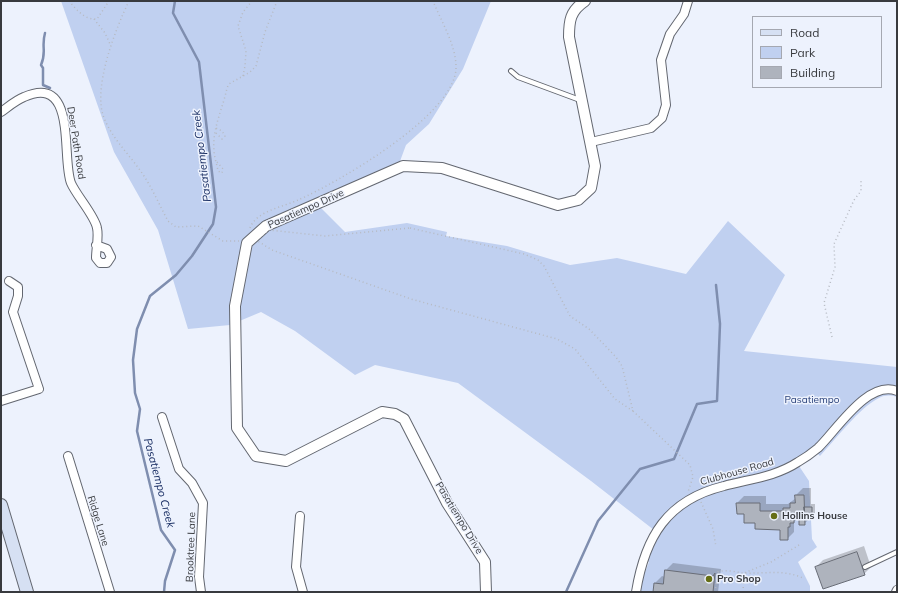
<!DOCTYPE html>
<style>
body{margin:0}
#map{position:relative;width:898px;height:593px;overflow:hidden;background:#edf2fd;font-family:Mulish,sans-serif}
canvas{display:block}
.frame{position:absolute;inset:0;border:2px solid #383a3e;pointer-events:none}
.legend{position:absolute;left:752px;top:16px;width:130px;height:72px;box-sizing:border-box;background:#edf2fd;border:1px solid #a5a8b1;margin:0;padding:5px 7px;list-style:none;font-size:12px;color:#383a3e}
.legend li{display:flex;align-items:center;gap:8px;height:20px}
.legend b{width:20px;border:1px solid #a5a8b1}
</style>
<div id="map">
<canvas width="898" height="593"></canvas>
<div class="frame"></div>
<ul class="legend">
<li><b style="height:5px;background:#d6e0f3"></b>Road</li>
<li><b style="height:11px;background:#c0d0f0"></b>Park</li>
<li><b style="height:11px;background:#aeb3bd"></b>Building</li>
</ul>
</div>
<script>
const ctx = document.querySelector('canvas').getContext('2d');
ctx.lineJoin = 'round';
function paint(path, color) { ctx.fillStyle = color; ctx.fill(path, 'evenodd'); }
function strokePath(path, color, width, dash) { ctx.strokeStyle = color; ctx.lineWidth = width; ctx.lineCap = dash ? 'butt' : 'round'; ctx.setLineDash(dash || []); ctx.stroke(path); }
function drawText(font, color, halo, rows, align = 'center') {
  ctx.font = font + ' Mulish,sans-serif'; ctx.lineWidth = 3; ctx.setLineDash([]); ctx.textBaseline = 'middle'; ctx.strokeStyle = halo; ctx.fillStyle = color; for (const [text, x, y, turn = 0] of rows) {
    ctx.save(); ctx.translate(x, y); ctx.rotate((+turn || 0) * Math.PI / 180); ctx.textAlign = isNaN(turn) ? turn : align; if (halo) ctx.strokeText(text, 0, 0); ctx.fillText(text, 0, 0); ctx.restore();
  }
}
paint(new Path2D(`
 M61 1H491L463 69 429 124 406 145 396 172 318 205 345 232 407 223 447 232 446 236 507 246 570 265 617 258 686 274 728 221 785 275 744 351 897 367V397C890 395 885 395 879 398 860 407 835 440 820 456L813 449 797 463 809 481 812 539 817 547 798 562 810 586V592H637L649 562 647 561 651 551 643 548 654 530 591 481 458 383 375 365 355 375 295 331 261 312 230 325 188 329 158 230 114 152Z`), '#c0d0f0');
paint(new Path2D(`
 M803 488H811V504H815V513L804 524 800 516 794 522V532L787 539 781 529 756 522 745 513 737 503 744 496H766V504H788L796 498V495Z
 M864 546 871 567 864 574 816 567 823 560Z
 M673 563 721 569 718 592H654L655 583 662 576 665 577 666 570Z`), '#0003');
strokePath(new Path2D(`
 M45 33C41 47 47 52 41 65L43 68V85L50 88
 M164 592 165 581 175 550 161 530 137 431 140 409 135 393 133 360 137 329 150 296 176 275 192 256 213 224 216 207 199 62 173 13 175 1
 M566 592 598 521 640 469 674 459 697 404 717 401 720 324 716 285`), '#7f8eaf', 2.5);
const building = new Path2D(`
 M795 495H804L805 525H799V518H794V523H790V527H788V540H780V530L755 529V523H744V514H737L736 503H760V511H783V508H790V503H795Z
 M804 507H812V517H805Z
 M857 552 865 575 823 589 815 567Z
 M665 570 713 576 715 573 713 592H653L654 583 663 584Z`);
paint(building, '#aeb3bd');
strokePath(building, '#696d77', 1);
const service = new Path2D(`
 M511 71 518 77 580 100
 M865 567 897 552`);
const minor = new Path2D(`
 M1 112C8 107 16 100 24 97 78 73 61 158 71 183 76 195 95 216 97 228 99 237 96 249 96 258L100 263H107L111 257 107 249 96 245
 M591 142 651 128 662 118 666 105 661 60 670 34 684 14 688 1
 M1 401 39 389 13 312 18 296V287L9 281
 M162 417 179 469 192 483 203 503 199 577 201 592
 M68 456 110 592
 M300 516 296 567 303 592
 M636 592C645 537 667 500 724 486 750 479 775 477 798 462 805 458 812 453 818 448 836 431 868 379 897 391
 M896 592 897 590`);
const tertiary = new Path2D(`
 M486 592 485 562 447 503 404 419 395 414 382 412 286 461 256 456 237 428 235 306 247 243 266 226 403 166 442 168 558 205 578 200 591 188 595 166 569 37C569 21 570 11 585 1`);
const secondary = new Path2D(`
 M1 505 27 592`);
strokePath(service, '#636770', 6);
strokePath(minor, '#636770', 10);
strokePath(tertiary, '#636770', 12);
strokePath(secondary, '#636770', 14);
strokePath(new Path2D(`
 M69 1C76 9 84 20 97 19L109 1
 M129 1C116 28 92 88 104 118 113 140 131 156 144 176 153 190 160 206 168 221L176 227 198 226 223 241H239
 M94 19 105 33 110 44
 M243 76 245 66 246 51 238 26 243 12 252 1
 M216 133 222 139 225 136 222 131 216 128
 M217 162 223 169 222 173 218 171C217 164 214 157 214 150 212 129 223 108 227 88L229 84 250 72 256 66 265 32 277 1
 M250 228C256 211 283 207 298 200 337 183 457 114 456 67 456 45 441 21 433 1
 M410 228 524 254 538 260 544 266 570 316 589 329 616 357 622 366 633 411 615 399 575 349 557 339 411 299 272 250 256 240 269 230 325 236Z
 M832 337 824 303 835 267 834 244 854 200 861 191V179
 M633 411 690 465 693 477 688 492
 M701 502 713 529 716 547
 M715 592 718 572C726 569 735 572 743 573 764 574 783 569 803 578
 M743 592 744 573 771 562 799 545`), '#b6bac2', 1.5, [1, 3]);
strokePath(service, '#fff', 4);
strokePath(minor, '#fff', 8);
strokePath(tertiary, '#fff', 10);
strokePath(secondary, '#d6e0f3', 12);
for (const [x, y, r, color] of [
 [774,516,4,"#666e15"],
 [709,579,4,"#666e15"]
]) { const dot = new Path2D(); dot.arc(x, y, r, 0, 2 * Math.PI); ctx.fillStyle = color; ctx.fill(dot); strokePath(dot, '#edf2fd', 1.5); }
drawText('10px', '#383a3e', '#edf2fd', [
 ["Deer Path Road",76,143,81],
 ["Pasatiempo Drive",306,209,-24],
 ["Clubhouse Road",737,472,-16],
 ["Pasatiempo Drive",459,518,59],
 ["Ridge Lane",98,521,73],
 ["Brooktree Lane",191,547,-88]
]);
drawText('10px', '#2b437b', '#edf2fd', [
 ["Pasatiempo",812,400]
]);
drawText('bold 10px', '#383a3e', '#edf2fd', [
 ["Hollins House",782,516],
 ["Pro Shop",717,579]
], 'left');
drawText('italic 11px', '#162b61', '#edf2fd', [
 ["Pasatiempo Creek",202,156,-97],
 ["Pasatiempo Creek",159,483,75]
]);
</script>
